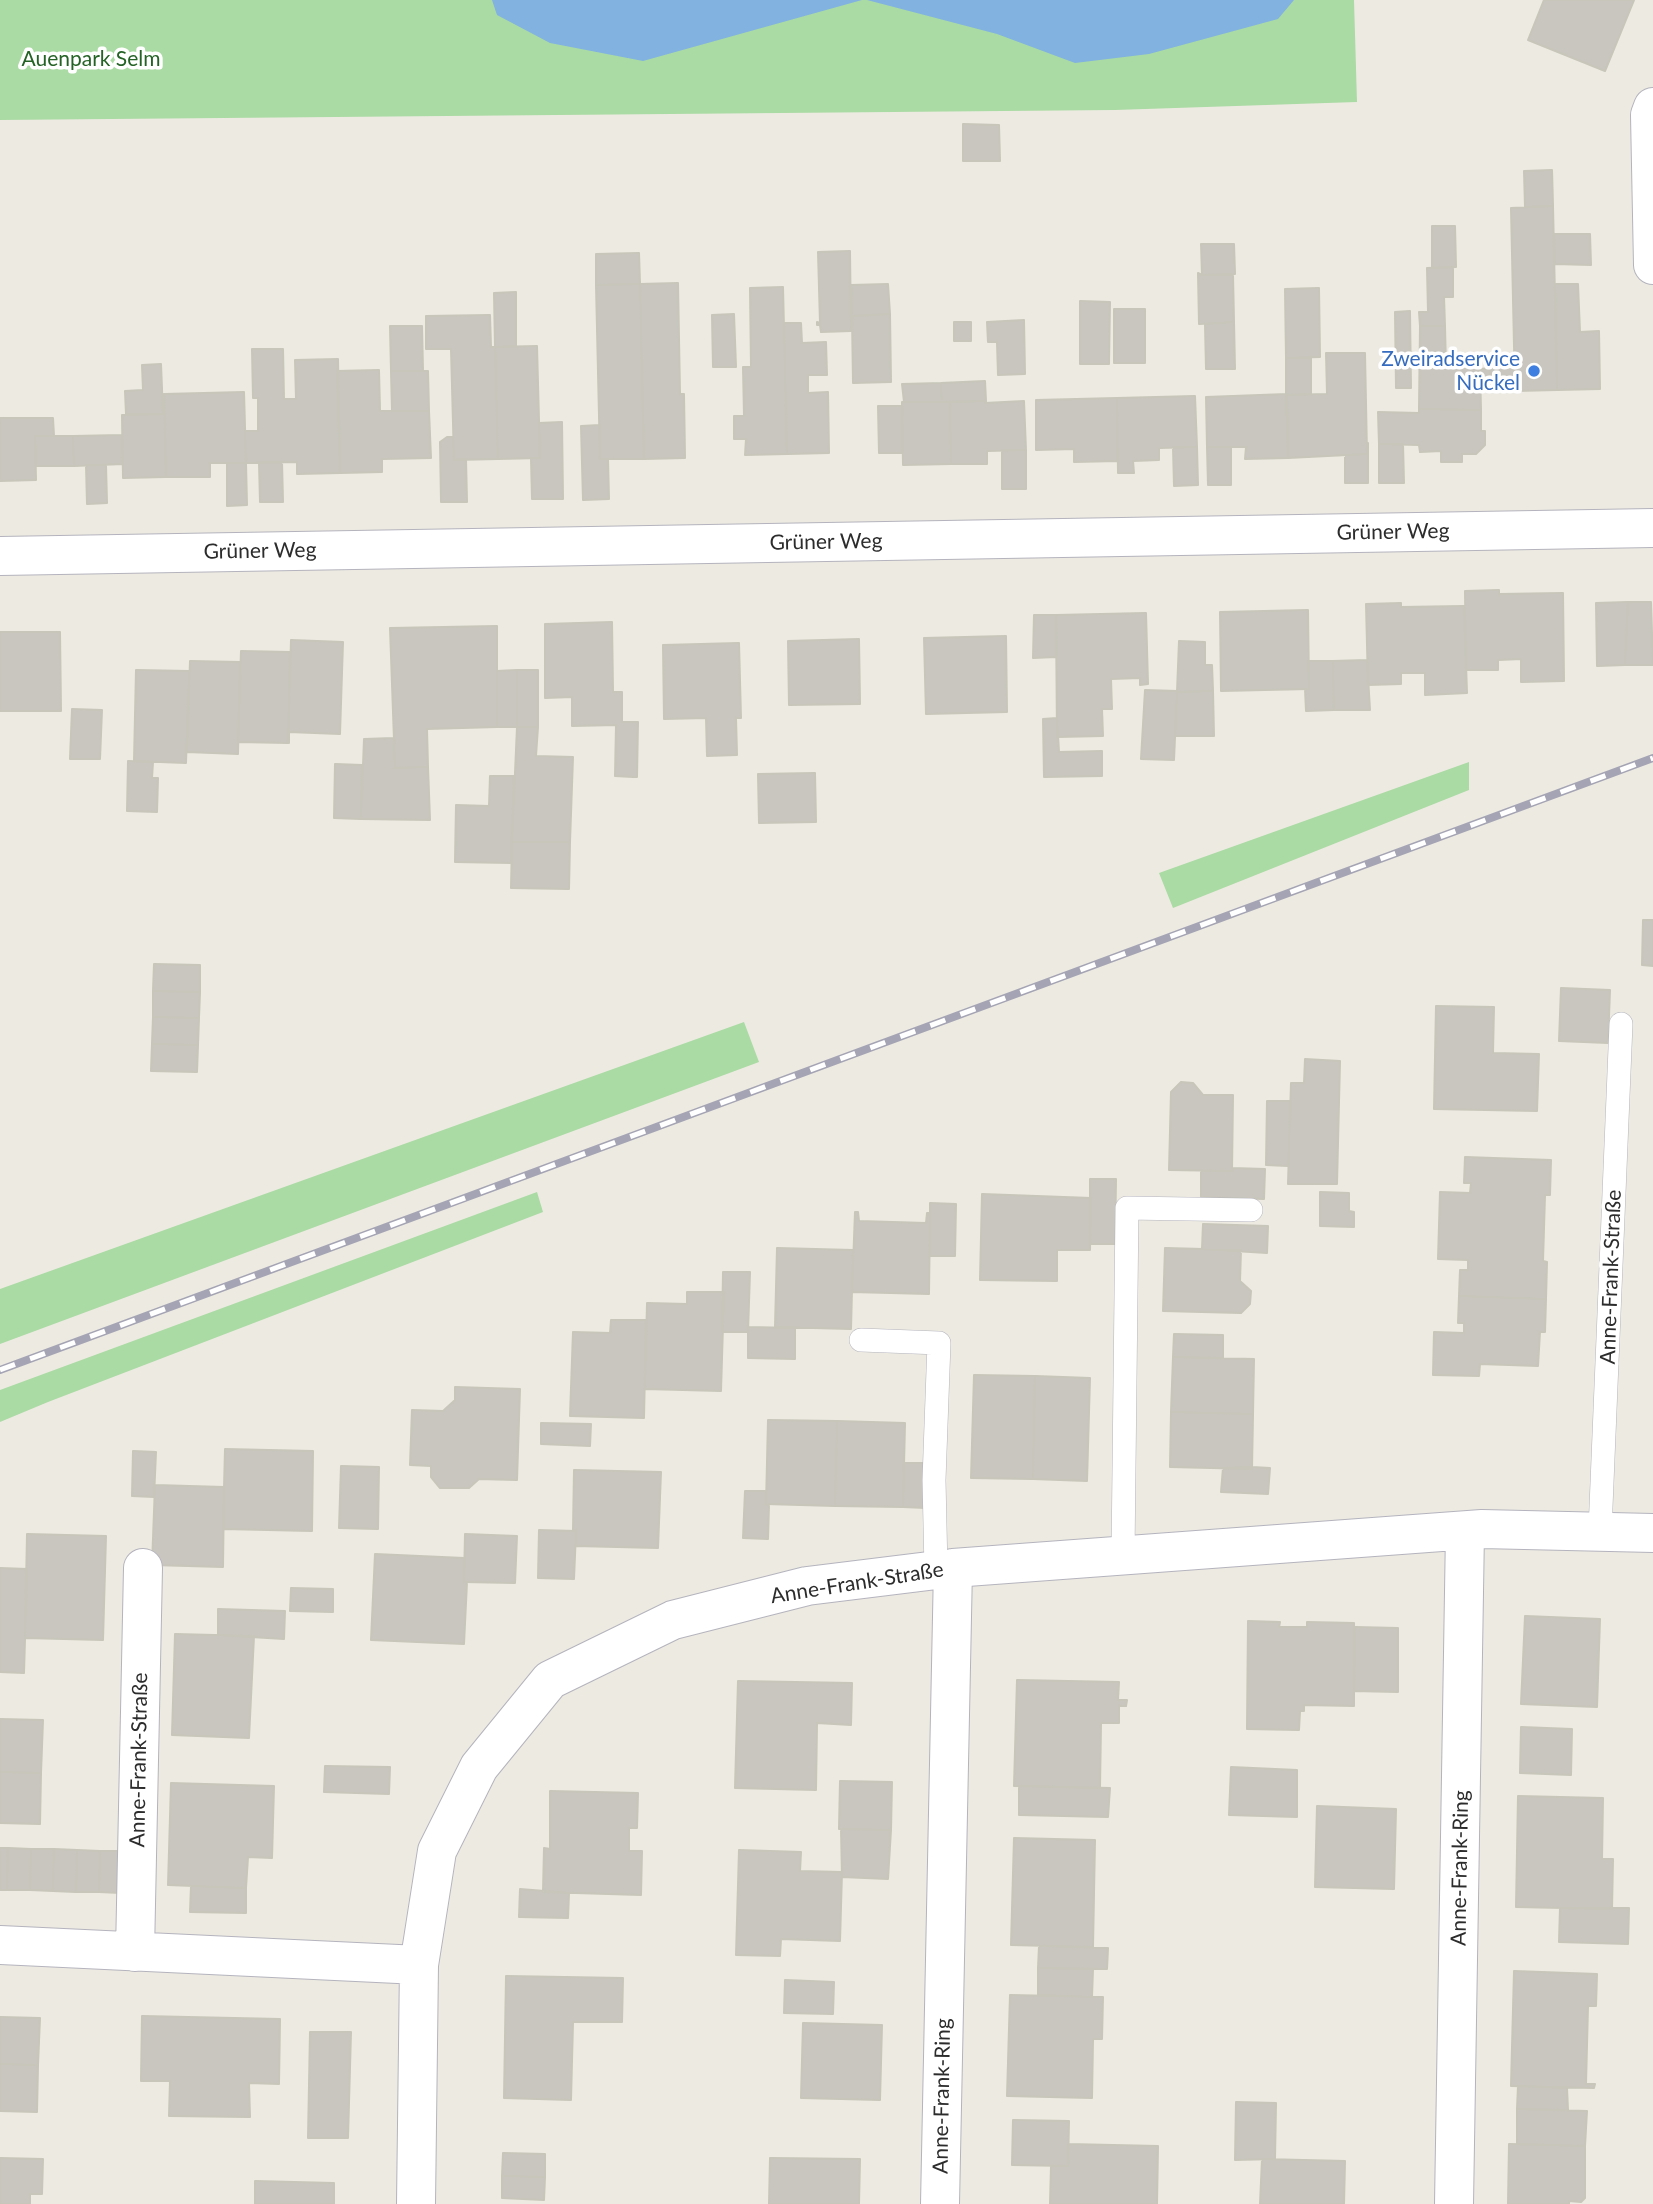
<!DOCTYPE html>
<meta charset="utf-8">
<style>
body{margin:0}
canvas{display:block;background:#eceae1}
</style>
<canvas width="1653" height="2204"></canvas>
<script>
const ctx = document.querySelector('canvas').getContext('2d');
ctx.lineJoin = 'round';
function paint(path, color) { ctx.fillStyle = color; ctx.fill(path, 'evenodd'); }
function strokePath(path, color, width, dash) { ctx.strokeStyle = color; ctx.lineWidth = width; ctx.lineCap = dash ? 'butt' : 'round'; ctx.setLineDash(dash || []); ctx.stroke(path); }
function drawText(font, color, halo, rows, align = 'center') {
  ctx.font = font + ' Lato,sans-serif'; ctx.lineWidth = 7; ctx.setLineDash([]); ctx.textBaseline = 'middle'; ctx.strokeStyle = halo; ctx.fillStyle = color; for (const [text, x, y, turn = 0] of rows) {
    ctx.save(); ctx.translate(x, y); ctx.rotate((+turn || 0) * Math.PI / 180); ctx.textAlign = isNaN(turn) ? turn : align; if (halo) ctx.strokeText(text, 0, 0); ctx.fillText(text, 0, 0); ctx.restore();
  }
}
paint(new Path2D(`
 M0 0H1354L1357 102 1115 110 0 120Z
 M1469 762V790L1173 908 1159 873Z
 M744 1022 759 1062 0 1344V1289Z
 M537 1192 543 1212 48 1402 0 1422V1390Z`), '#abdba4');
paint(new Path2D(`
 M492 0H862L643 61 550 43 497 15Z
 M867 0H1294L1278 19 1149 54 1075 63 997 34Z`), '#81b2e0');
const building = new Path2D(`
 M1544 0H1634L1605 71 1528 40Z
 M963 124 999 125 1000 161H963Z
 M1552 170 1553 206 1525 207 1524 171Z
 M1553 206 1557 390 1515 391 1511 208Z
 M1432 226H1455L1456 267 1432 268Z
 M1554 234H1590L1591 265 1555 264Z
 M1201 244H1234L1235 274 1202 275Z
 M850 251 851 331 821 332 820 325H817V322L820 323 818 252Z
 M639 253 640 284 596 285V254Z
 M1453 267V297H1444L1445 326H1420L1419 312H1428L1427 268Z
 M1198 273 1202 275H1233L1234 322 1199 324Z
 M678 283 680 394H684L685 458 644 459 640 284Z
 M640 284 644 459H600L596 285Z
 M888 284 890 314 852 316 851 285Z
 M1555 284H1578L1580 332 1599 331 1600 389 1557 390Z
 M783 287 787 454 745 455 746 439H734V416H744L743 367H751L750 288Z
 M1319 288 1320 357 1286 358 1285 289Z
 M516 292V346L495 347 494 293Z
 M1080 301 1110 302 1109 364H1080Z
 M1114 309H1145V363H1114Z
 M1410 311 1411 388H1396L1395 312Z
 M734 314 736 367H713L712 315Z
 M890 314 891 382 853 383 852 316Z
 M490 315 491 347H495L498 459 454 460 451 349H426V316Z
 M1024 320 1025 374 998 375 997 342H988L987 322Z
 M954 322H971V341H954Z
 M1234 322 1235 369H1206L1205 324Z
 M784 323H801L802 343 826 342 827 375H808V393L828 392 829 453 787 454Z
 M390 326H422L423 371H391Z
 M1420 326H1445L1446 368H1480L1481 410 1419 409Z
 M537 346 540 458 498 459 495 347Z
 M252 349H283L284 399H296L295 360 338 359 340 473 297 474V462L246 463 245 431H258V398H253Z
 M1326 353H1365L1367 454 1288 458 1286 395 1327 394Z
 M1286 358H1311V394L1286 395Z
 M161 364 163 414H126L125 391 143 390 142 365Z
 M1490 368V390H1481L1480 369Z
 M1490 368H1515V389L1490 390Z
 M379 370 380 411H429L431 458 382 459V472L340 473 337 371Z
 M391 371H428L429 411H392Z
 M985 381 986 401 942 402 941 383Z
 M941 383 942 402H904L902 384Z
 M244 392 246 463H210V477H166L164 394Z
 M1287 394 1288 458 1245 459 1246 447H1207L1206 397Z
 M1195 396 1197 447 1159 448V460L1133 461 1134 473H1118L1117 398Z
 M1117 398V461L1074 462V449L1036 450V400Z
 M986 401 985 403 1024 401 1026 450 987 451V464H951L950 402Z
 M902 402H950L951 464 903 465Z
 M878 406H902V453H879Z
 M1419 409 1481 410V431H1485V445L1476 454H1462V462H1441V451L1420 452 1419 445 1379 444 1378 412 1419 413Z
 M165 414 166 477 123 478 122 415Z
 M0 418H53L54 436H35L36 480 0 481Z
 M562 422 563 499H532L531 458H540L539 423Z
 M600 425V459H608L609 499 583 500 581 426Z
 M122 435 123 464 74 466 73 436Z
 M35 436H73L74 466H36Z
 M447 437H453L454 460 466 459 467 502H441L440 442Z
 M1368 443V483H1345V455L1367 454Z
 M1379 444H1403L1404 483H1379Z
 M1173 447H1197L1198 485 1174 486Z
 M1207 447H1231V485H1208Z
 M1002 450H1026V489H1002Z
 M259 462H282L283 502H260Z
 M227 463H246L247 505 227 506Z
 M86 465H106L107 503 87 504Z
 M1499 590V594L1563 593 1564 681 1521 682V659L1498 660V670H1466L1465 591Z
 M1628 602 1625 665 1597 666 1596 603Z
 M1628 602H1651L1653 665H1625Z
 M1401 603V607L1464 606 1467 693 1425 695V673H1401V684L1368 685 1366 604Z
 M1308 610 1309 689 1221 691 1220 612Z
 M1146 613 1148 684 1140 685V678L1111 679 1112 709H1102L1103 736 1057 737 1056 615Z
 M1034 615H1056V657L1033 658Z
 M612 622 613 692H622V722H638L637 777H633L615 776 616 725 572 726V697L545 698V624Z
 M497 626V727L427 729 428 767 395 768 390 628Z
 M0 632H60L61 711H0Z
 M1006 636 1007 712 926 714 924 638Z
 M859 639 860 704 789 705 788 641Z
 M291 640 343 642 340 734 289 732V743H288Z
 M1179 641 1205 642V665H1212L1213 691 1177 692Z
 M739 643 741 718H736L737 755 707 756 706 718 664 719 663 645Z
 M241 651 290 652 288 743 238 742Z
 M1367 660 1370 710H1334L1333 661Z
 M190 661 240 662 238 754 187 752Z
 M1308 661H1333L1334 710 1306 711 1305 689H1309Z
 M136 670 189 671 186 763 134 761Z
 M517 670V727H497V671Z
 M517 670H538V727H517Z
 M1145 690 1177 691 1174 760 1141 759Z
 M1213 691 1214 736H1175L1177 692Z
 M72 709 102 710 100 759H70Z
 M1057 718 1059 752 1102 751V776L1044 777 1043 719Z
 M517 727H538L536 756 573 757 570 842H512Z
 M394 738 395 768 428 767 430 820 361 819 364 739Z
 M128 761 153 762 152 778H158L157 812 127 811Z
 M335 764 362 765 361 819 334 818Z
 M815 773 816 822 759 823 758 774Z
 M490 776H514L511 863 455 862 456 805 489 806Z
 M512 842H570L569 889 511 888Z
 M1643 920H1653V966L1642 965Z
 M154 964 200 965V992L153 991Z
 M1561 988 1610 990 1608 1043 1559 1041Z
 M153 991 200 992 199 1018 153 1017Z
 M1436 1006 1494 1007 1493 1053 1539 1054 1537 1111 1434 1109Z
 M153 1017 199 1018 198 1045 152 1044Z
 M152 1044 198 1045 197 1072 151 1071Z
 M1305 1059 1340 1061 1337 1184H1288L1291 1083H1304Z
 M1181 1082 1193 1083 1203 1095H1233L1232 1171 1169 1170 1171 1092Z
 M1267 1101H1291L1288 1166 1266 1165Z
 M1465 1157 1551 1160 1550 1195H1545L1543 1261 1547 1262 1546 1299 1459 1296 1460 1270H1468V1260L1438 1259 1440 1192 1470 1193 1471 1183H1464Z
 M1232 1168 1265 1169 1264 1199 1201 1197V1171H1232Z
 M1090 1179H1116L1115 1244H1090Z
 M1320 1192 1349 1193V1211L1354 1212V1227L1320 1226Z
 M982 1194 1091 1198 1090 1250H1057V1281L980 1280Z
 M930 1203 956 1204 955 1256H930Z
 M855 1212H858L859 1221 926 1223 927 1213H930L929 1294 852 1292Z
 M1203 1224 1268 1226 1267 1253 1202 1249Z
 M777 1248 853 1250 851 1329 775 1327Z
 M1165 1248 1241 1250 1240 1281 1251 1291 1250 1304 1241 1313 1163 1311Z
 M723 1272H750L748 1332H722Z
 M687 1292H724L721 1391 645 1389 647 1303 687 1304Z
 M1459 1296 1546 1299 1545 1332H1540L1538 1366 1480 1364 1479 1376 1433 1375 1434 1332 1464 1333V1323H1458Z
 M611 1320H646L644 1418 570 1416 573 1332 610 1333Z
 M748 1327 795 1328V1359L748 1358Z
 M1174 1334 1223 1335V1358L1173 1357Z
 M1173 1357 1254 1359 1253 1414 1171 1412Z
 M974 1375 1035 1376 1033 1479 971 1478Z
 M1035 1376 1090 1378 1087 1481 1033 1479Z
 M455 1387 520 1389 517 1480 479 1479 469 1488H440L431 1477V1466L410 1465 412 1410 443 1411 455 1400Z
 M1171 1412 1253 1414 1252 1469 1170 1467Z
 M768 1420 837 1421 835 1506 766 1504Z
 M837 1421 905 1423 903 1507 835 1506Z
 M541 1423 591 1424 590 1446 541 1444Z
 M225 1449 313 1451 312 1531 223 1529Z
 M133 1451 156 1452 154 1497 132 1496Z
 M904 1463H927L926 1508 903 1507Z
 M341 1466 379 1467 378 1529 339 1528Z
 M1252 1467 1270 1468 1268 1494 1221 1492 1223 1468Z
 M574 1470 661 1472 658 1548 576 1546V1531L573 1530Z
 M155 1485 224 1487 223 1567 152 1565Z
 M745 1491H766V1504H769L768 1539 743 1538Z
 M539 1530 576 1531 574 1579 538 1578Z
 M27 1534 106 1536 103 1640 25 1638Z
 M465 1534 517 1536 515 1583 464 1582Z
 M375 1554 464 1558V1582H467L464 1644 371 1640Z
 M0 1568 27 1569 24 1673 0 1672Z
 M291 1588 333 1589V1612L290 1611Z
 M218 1609 285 1611 284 1639 218 1635Z
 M1525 1616 1600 1619 1597 1707 1521 1704Z
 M1248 1621 1280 1622 1279 1627H1307V1622L1354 1623V1706L1304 1705V1711H1300L1299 1730 1247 1729Z
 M1355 1627 1398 1628V1692L1354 1691Z
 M175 1634 254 1636 249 1738 172 1735Z
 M1017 1680 1119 1682 1118 1700H1127L1126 1706H1119V1723H1101L1100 1788 1014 1786Z
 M738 1681 852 1683 851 1725 817 1723 816 1790 735 1788Z
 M0 1719 43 1720 41 1773 0 1772Z
 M1521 1727 1572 1729 1571 1775 1520 1773Z
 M325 1766 390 1767 389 1794 324 1792Z
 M1231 1767 1297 1770V1817L1229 1815Z
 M0 1772 41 1773 40 1824 0 1823Z
 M840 1781 892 1782 891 1830 839 1829Z
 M171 1783 274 1786 272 1858 248 1857 246 1888 168 1885Z
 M1019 1786 1110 1788 1108 1817 1019 1815Z
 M550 1791 638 1793 637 1828H629V1851H642L641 1895 543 1892 544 1848 550 1849Z
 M1518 1796 1603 1798 1602 1859H1613L1612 1909 1516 1907Z
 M1317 1806 1396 1809 1394 1889 1315 1887Z
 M841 1829 891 1830 888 1879 842 1877Z
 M1014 1838 1095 1840 1093 1947 1011 1945Z
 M0 1848H8L7 1890H0Z
 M8 1848 31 1849 30 1890H7Z
 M31 1849H54L53 1891 30 1890Z
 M54 1849 77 1850 76 1892 53 1891Z
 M77 1850 100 1851 99 1892H76Z
 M739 1850 801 1852 800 1871 842 1872 840 1941 781 1939 780 1956 736 1955Z
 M100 1851H122L121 1893 99 1892Z
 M191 1886 246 1888V1913L190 1912Z
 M520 1889 569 1893 568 1918 519 1917Z
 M1560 1908H1629L1628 1944 1559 1942Z
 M1039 1946 1108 1948 1107 1969 1038 1968Z
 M1038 1968 1093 1969 1092 1997 1038 1995Z
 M1514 1971 1597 1974 1596 2006H1588L1586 2084H1595L1594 2088 1511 2086Z
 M506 1976 623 1978 622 2022H573L571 2100 504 2098Z
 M785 1980 834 1982 833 2014 784 2013Z
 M1010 1995 1103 1997 1102 2039H1093L1092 2098 1007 2096Z
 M142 2016 280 2019 279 2084 249 2083 250 2117 169 2116 170 2081H141Z
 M0 2017 40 2018 38 2065 0 2064Z
 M803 2023 882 2025 880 2100 801 2098Z
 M310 2032H351L348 2138H308Z
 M0 2064 38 2065 37 2112 0 2111Z
 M1518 2086 1567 2088 1568 2110 1517 2109Z
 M1236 2102 1276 2103 1275 2159 1235 2160Z
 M1517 2109 1587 2111 1585 2146 1517 2144Z
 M1013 2120 1069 2121 1068 2166 1012 2165Z
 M1068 2144 1158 2146 1157 2204H1050L1051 2166H1068Z
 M1509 2144 1585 2146V2198L1581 2202 1569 2201V2204H1508Z
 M503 2153 545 2154V2177L502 2176Z
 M0 2158 43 2159 42 2194H30V2204H0Z
 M770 2158 860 2159 859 2204H769Z
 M1262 2159 1345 2161 1344 2204H1260Z
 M502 2176 545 2177 544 2200 502 2198Z
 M255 2181 334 2183V2204H255Z`);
paint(building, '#c8c6bf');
strokePath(building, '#c8c6ba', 2);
const service = new Path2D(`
 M861 1340 939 1343 934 1480 936 1570
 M1600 1531 1621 1024
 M1123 1555 1127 1208 1251 1210`);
const minor = new Path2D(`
 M1653 107 1650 115 1653 265
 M0 556 1653 528
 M0 1945 419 1965
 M135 1952 143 1568
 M416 2204 419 1965 437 1851 479 1767 550 1680 673 1620 807 1586 953 1568 1482 1529 1653 1533
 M940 2204 953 1568
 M1454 2204 1465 1531`);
strokePath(service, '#b5b4be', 24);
strokePath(minor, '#b5b4be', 40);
strokePath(service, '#fff', 23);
strokePath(minor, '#fff', 38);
const rail = new Path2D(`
 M0 1370 1653 758`);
strokePath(rail, '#a5a4b4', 8);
strokePath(rail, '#fff', 5, [16]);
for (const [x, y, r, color] of [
 [1534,371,7,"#3f7fe0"]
]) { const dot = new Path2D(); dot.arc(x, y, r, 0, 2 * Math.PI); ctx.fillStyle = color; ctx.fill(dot); strokePath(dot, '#fff', 2.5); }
drawText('21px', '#246225', '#fff', [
 ["Auenpark Selm",91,59]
]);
drawText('21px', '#366cbe', '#fff', [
 ["Zweiradservice",1520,359],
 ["Nückel",1520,383]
], 'right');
drawText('21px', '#2c2c2c', '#fff', [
 ["Grüner Weg",1393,532,-1],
 ["Grüner Weg",826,542,-1],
 ["Grüner Weg",260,551,-1],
 ["Anne-Frank-Straße",1611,1277,-88],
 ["Anne-Frank-Straße",857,1583,-9],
 ["Anne-Frank-Straße",139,1760,-89],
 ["Anne-Frank-Ring",1460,1868,-89],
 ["Anne-Frank-Ring",942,2096,-89]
]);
</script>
